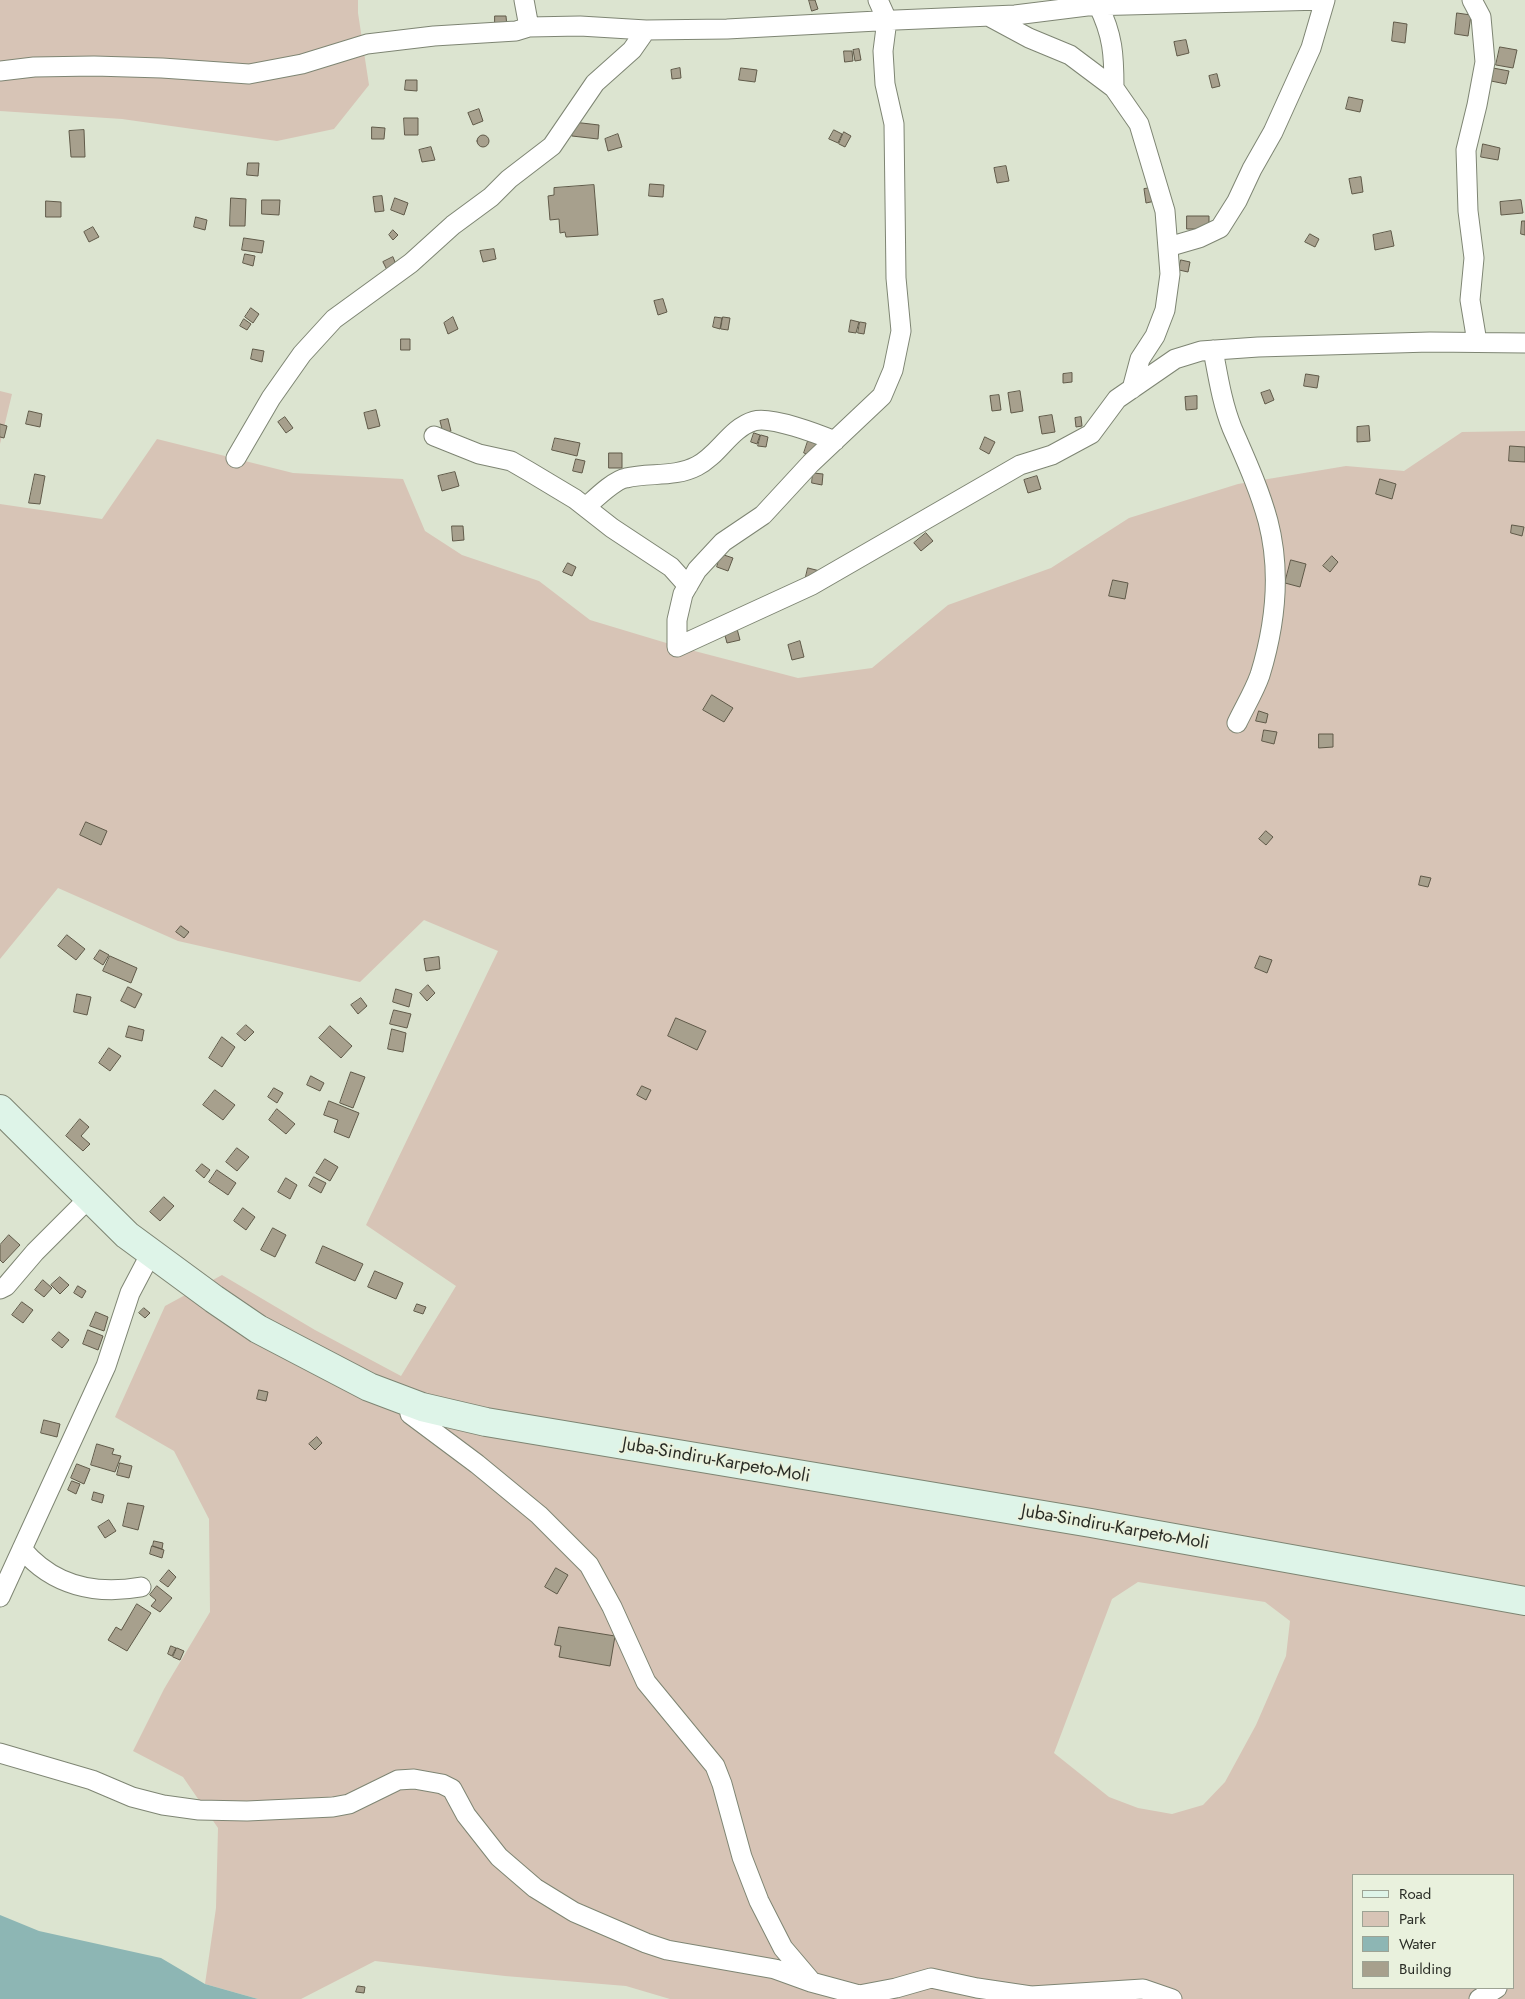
<!DOCTYPE html>
<style>
body{margin:0}
#map{position:relative;width:1525px;height:1999px;overflow:hidden;background:#dce4d0;font-family:Jost,sans-serif}
canvas{display:block}
.legend{position:absolute;left:1352px;top:1874px;width:162px;height:115px;box-sizing:border-box;background:#e9f1dd;border:1px solid #9da394;margin:0;padding:6px 9px;list-style:none;font-size:15px;color:#2a2d26}
.legend li{display:flex;align-items:center;gap:10px;height:25px}
.legend b{width:25px;border:1px solid #9da394}
</style>
<div id="map">
<canvas width="1525" height="1999"></canvas>
<ul class="legend">
<li><b style="height:6px;background:#def4e8"></b>Road</li>
<li><b style="height:14px;background:#d7c4b6"></b>Park</li>
<li><b style="height:14px;background:#8db6b4"></b>Water</li>
<li><b style="height:14px;background:#a7a08d"></b>Building</li>
</ul>
</div>
<script>
const ctx = document.querySelector('canvas').getContext('2d');
ctx.lineJoin = 'round';
function paint(path, color) { ctx.fillStyle = color; ctx.fill(path, 'evenodd'); }
function strokePath(path, color, width, dash) { ctx.strokeStyle = color; ctx.lineWidth = width; ctx.lineCap = dash ? 'butt' : 'round'; ctx.setLineDash(dash || []); ctx.stroke(path); }
function drawText(font, color, halo, rows, align = 'center') {
  ctx.font = font + ' Jost,sans-serif'; ctx.lineWidth = 4; ctx.setLineDash([]); ctx.textBaseline = 'middle'; ctx.strokeStyle = halo; ctx.fillStyle = color; for (const [text, x, y, turn = 0] of rows) {
    ctx.save(); ctx.translate(x, y); ctx.rotate((+turn || 0) * Math.PI / 180); ctx.textAlign = isNaN(turn) ? turn : align; if (halo) ctx.strokeText(text, 0, 0); ctx.fillText(text, 0, 0); ctx.restore();
  }
}
paint(new Path2D(`
 M0 0H358V13L369 85 334 129 277 141 122 119 0 111Z
 M0 391 12 394 0 444Z
 M1525 431V1999H670L626 1986 505 1976 375 1961 301 1999H258L205 1984 216 1908 218 1828 183 1777 133 1751 164 1689 210 1612 209 1519 174 1451 115 1417 165 1306 222 1275 315 1330 401 1376 456 1286 366 1225 498 951 424 920 360 982 178 941 58 888 0 959V504L102 519 157 439 293 473 403 479 425 531 462 555 539 581 590 620 683 648 798 678 872 668 948 605 1051 568 1129 518 1238 484 1346 466 1404 471 1462 432ZM1138 1582 1265 1602 1290 1621 1286 1656 1256 1725 1225 1782 1203 1805 1172 1814 1138 1808 1109 1797 1054 1753 1112 1599ZM1354 1875H1514V1988H1354Z`), '#d7c4b6');
paint(new Path2D(`
 M0 1915 39 1931 161 1958 205 1984 258 1999H0Z`), '#8db6b4');
const building = new Path2D(`
 M809 0H815L818 9 812 11Z
 M1457 13 1471 15 1468 36 1455 34Z
 M495 16H506L507 27H495Z
 M1394 22 1407 24 1405 43 1392 41Z
 M1186 40 1189 53 1177 56 1174 42Z
 M1500 47 1517 50 1513 68 1496 65Z
 M859 49 861 60 855 61 853 50Z
 M844 51H852L853 61 845 62Z
 M680 68 681 78 672 79 671 70Z
 M741 68 757 70 755 82 739 80Z
 M1493 68 1509 71 1506 84 1491 81Z
 M1217 74 1220 86 1212 88 1209 76Z
 M406 80H417V91L405 90Z
 M1349 97 1363 100 1360 112 1346 109Z
 M479 109 483 121 473 125 468 113Z
 M404 118H418V135H405Z
 M573 122 599 125 598 139 572 136Z
 M372 127 385 128 384 139H372Z
 M84 130 85 157H71L69 131Z
 M834 130 842 134 838 143 829 139Z
 M844 132 851 136 845 147 839 144Z
 M618 134 622 147 608 151 605 139Z
 M477 141a6 6 0 1 1 12 0a6 6 0 1 1-12 0Z
 M1483 144 1500 148 1498 160 1481 157Z
 M431 147 435 160 422 162 419 150Z
 M248 163H259L258 176 247 175Z
 M1006 166 1009 181 997 183 994 168Z
 M1361 177 1363 192 1352 194 1349 179Z
 M650 184 664 185 663 197 649 196Z
 M594 185 598 235 566 237 565 232 560 233 559 219 550 220 548 196 554 195V188Z
 M1158 187 1160 200 1146 203 1144 189Z
 M382 196 384 211 375 212 373 197Z
 M231 198 246 199 245 226H230Z
 M395 198 408 203 404 215 391 210Z
 M262 200H280L279 215 262 214Z
 M1521 200 1523 213 1501 215 1500 202Z
 M46 201 61 202V217H46Z
 M1187 216H1209V229H1187Z
 M196 217 207 220 205 230 194 227Z
 M1522 221H1525V235L1521 234Z
 M93 227 99 237 89 242 84 232Z
 M393 230 398 235 393 240 389 235Z
 M1391 231 1394 246 1375 250 1373 235Z
 M1310 234 1319 239 1315 247 1305 242Z
 M244 238 264 241 262 253 242 250Z
 M494 249 496 259 483 262 480 251Z
 M245 254 255 256 253 266 243 263Z
 M393 257 397 267 388 272 383 262Z
 M1181 260 1190 262 1188 272 1179 270Z
 M663 299 667 312 658 315 654 301Z
 M251 308 259 314 253 323 245 317Z
 M453 317 458 329 448 334 444 323Z
 M715 317 722 318 720 329 713 327Z
 M723 317 730 318 728 330 721 329Z
 M244 319 251 324 247 330 240 326Z
 M851 320 859 322 856 333 849 332Z
 M860 322 866 323 864 334 858 333Z
 M401 339H410V350H401Z
 M253 349 264 351 262 362 251 359Z
 M1072 373V382L1063 383V374Z
 M1306 374 1319 376 1317 388 1304 386Z
 M1270 390 1274 400 1265 404 1261 393Z
 M1020 391 1023 411 1011 413 1008 393Z
 M999 395 1001 410 992 411 990 396Z
 M1197 396V409L1186 410 1185 397Z
 M376 410 380 426 368 429 364 413Z
 M29 411 42 414 40 427 26 424Z
 M1052 415 1055 432 1042 434 1039 417Z
 M285 417 293 428 286 433 278 422Z
 M1081 417 1082 426 1076 427 1075 418Z
 M448 419 451 431 443 433 440 421Z
 M0 424 7 426 4 438 0 437Z
 M1369 426 1370 441 1357 442V427Z
 M754 433 760 435 757 444 751 442Z
 M761 435 768 437 766 447 758 446Z
 M985 437 995 442 989 454 980 449Z
 M555 438 580 443 577 456 552 450Z
 M808 441 817 444 812 456 804 453Z
 M1510 446 1525 447V462L1509 461Z
 M609 453H622V468H609Z
 M576 459 585 461 582 473 573 471Z
 M455 472 459 486 442 491 438 476Z
 M813 473 823 474 822 485 812 483Z
 M35 474 45 476 40 504 29 503Z
 M1037 476 1041 489 1028 493 1024 480Z
 M1380 479 1396 484 1392 499 1376 494Z
 M1512 525 1524 527 1522 536 1511 533Z
 M452 526H463L464 540 453 541Z
 M926 533 933 541 921 551 914 543Z
 M721 554 733 558 728 571 717 567Z
 M1332 556 1338 562 1330 572 1323 566Z
 M1291 560 1306 564 1300 587 1285 583Z
 M568 563 576 567 572 576 563 572Z
 M808 568 820 571 805 580Z
 M1113 580 1128 583 1125 599 1109 596Z
 M736 625 740 640 727 643 723 628Z
 M800 641 804 657 792 660 788 645Z
 M712 695 733 708 724 722 703 710Z
 M1259 711 1268 714 1266 723 1256 721Z
 M1264 730 1277 732 1274 744 1262 741Z
 M1319 734H1333V747L1319 748Z
 M86 822 107 831 101 845 80 835Z
 M1266 831 1273 837 1266 845 1259 839Z
 M1421 876 1431 878 1428 887 1419 885Z
 M181 926 189 932 184 938 176 932Z
 M67 935 85 949 76 960 58 946Z
 M100 950 109 955 103 965 94 959Z
 M110 956 137 968 131 983 103 971Z
 M1260 956 1272 960 1267 973 1255 968Z
 M439 957 440 969 426 971 424 959Z
 M428 985 435 993 427 1001 420 993Z
 M128 987 142 994 135 1008 121 1001Z
 M396 989 412 994 409 1007 393 1002Z
 M77 994 91 997 87 1015 74 1012Z
 M361 998 367 1006 358 1014 351 1005Z
 M394 1010 411 1014 407 1028 390 1024Z
 M676 1018 706 1031 697 1050 668 1036Z
 M246 1025 254 1032 245 1041 237 1034Z
 M129 1026 144 1030 142 1041 126 1037Z
 M330 1026 352 1046 341 1058 319 1038Z
 M392 1029 406 1033 403 1052 388 1049Z
 M222 1037 235 1047 222 1067 209 1058Z
 M109 1048 121 1056 110 1071 99 1063Z
 M351 1072 365 1077 353 1108 340 1103Z
 M311 1076 324 1083 320 1091 307 1085Z
 M642 1086 651 1090 646 1100 637 1095Z
 M274 1088 283 1093 277 1103 268 1097Z
 M215 1090 235 1105 223 1120 203 1105Z
 M329 1101 359 1113 349 1138 334 1132 338 1120 324 1115Z
 M277 1109 295 1124 286 1134 269 1120Z
 M80 1119 89 1127 81 1136 90 1144 83 1151 66 1136Z
 M237 1148 249 1157 237 1171 226 1162Z
 M325 1159 338 1167 330 1181 316 1173Z
 M202 1164 210 1170 204 1178 196 1171Z
 M217 1170 236 1183 228 1195 209 1182Z
 M314 1177 326 1183 321 1193 309 1186Z
 M286 1178 297 1185 290 1199 278 1192Z
 M164 1197 174 1206 160 1221 150 1212Z
 M243 1208 255 1217 246 1230 234 1221Z
 M273 1228 286 1235 275 1257 261 1250Z
 M9 1235 20 1245 3 1263 0 1260V1245Z
 M323 1246 363 1264 355 1281 316 1263Z
 M375 1271 403 1283 396 1299 368 1287Z
 M60 1277 69 1285 60 1294 51 1285Z
 M43 1280 52 1288 44 1297 35 1290Z
 M78 1286 86 1291 82 1298 74 1293Z
 M22 1302 33 1310 23 1323 12 1315Z
 M417 1304 426 1307 423 1314 414 1311Z
 M144 1308 150 1313 145 1318 139 1313Z
 M96 1312 108 1317 104 1331 90 1326Z
 M88 1330 103 1336 98 1350 83 1344Z
 M59 1332 69 1340 62 1348 52 1340Z
 M259 1390 268 1392 266 1401 257 1399Z
 M44 1420 60 1424 57 1437 41 1433Z
 M317 1437 322 1443 315 1450 309 1444Z
 M97 1444 114 1449 112 1454 121 1456 115 1472 91 1465Z
 M120 1463 132 1466 129 1478 117 1475Z
 M77 1464 90 1469 84 1484 71 1478Z
 M72 1481 80 1484 76 1494 68 1490Z
 M94 1492 104 1495 102 1503 92 1500Z
 M128 1503 144 1506 138 1530 123 1526Z
 M109 1520 116 1531 105 1538 98 1527Z
 M154 1541 163 1543 162 1549 153 1546Z
 M152 1546 164 1550 162 1558 150 1554Z
 M556 1568 568 1575 557 1594 545 1587Z
 M169 1570 176 1577 168 1587 160 1581Z
 M157 1586 172 1598 160 1612 151 1606 156 1600 150 1595Z
 M137 1604 151 1613 127 1651 108 1640 116 1627 121 1630Z
 M559 1627 615 1636 610 1666 559 1657 561 1646 555 1645Z
 M171 1646 176 1648 172 1656 168 1654Z
 M177 1648 184 1651 180 1660 173 1657Z
 M358 1986 365 1987 364 1993 356 1992Z`);
paint(building, '#a7a08d');
strokePath(building, '#605a49', 1);
const street = new Path2D(`
 M524 0 529 27
 M878 0 887 20 883 51 885 84 894 124 896 278 901 331 893 370 882 396 811 463 763 515 723 542 697 570 683 594 677 620V647L812 585 1020 465 1052 455 1091 434 1117 399 1175 359 1201 351 1258 347 1430 342 1525 343
 M1472 0 1481 17 1485 62 1477 105 1466 150 1468 211 1474 258 1470 300 1477 342
 M1098 5C1113 35 1114 55 1114 88
 M990 17 1029 38 1070 55 1114 88 1139 124 1165 211 1170 274 1165 310 1155 336 1140 359 1132 389
 M0 71 34 67 94 66 162 68 249 74 302 64 367 44 434 36 516 31 529 27 580 26 646 30 727 29 896 20 1015 15 1087 6 1324 0
 M1168 247 1199 238 1220 228 1237 201 1252 169 1273 132 1311 48 1325 0
 M1213 350C1218 376 1222 403 1232 428 1245 458 1259 488 1268 521 1281 571 1275 626 1260 675 1254 692 1244 708 1237 723
 M434 436 479 454 511 461 530 472 575 499 612 528 671 567 688 586
 M236 458 271 398 302 354 334 319 411 263 453 225 491 197 509 179 552 146 595 83 632 50 646 30
 M586 507C595 499 614 480 626 478 649 472 674 478 697 466 719 455 730 428 754 421 771 416 818 434 835 441
 M0 1289 6 1286 35 1252 90 1197
 M410 1414 477 1464 539 1515 589 1565 612 1607 646 1682 715 1766 722 1784 742 1857 759 1901 783 1948 811 1981
 M22 1549C53 1586 96 1595 141 1587
 M0 1597 106 1366 130 1293 151 1253
 M0 1753 92 1780 132 1797 163 1805 199 1810 247 1811 333 1807 349 1804 398 1780 414 1779 442 1784 452 1789 466 1815 499 1857 535 1888 574 1912 646 1943 667 1950 775 1969 811 1982 859 1995 896 1988 931 1978 977 1988 1031 1996 1143 1989 1172 1999
 M1479 1999 1497 1988`);
const secondary = new Path2D(`
 M0 1109 127 1235 214 1299 258 1329 369 1387 422 1407 486 1422 1091 1523 1525 1601`);
strokePath(street, '#7e8573', 21);
strokePath(secondary, '#7e8573', 30);
strokePath(street, '#fff', 19);
strokePath(secondary, '#def4e8', 28);
drawText('18px', '#2a2d26', '#e9f1dd', [
 ["Juba-Sindiru-Karpeto-Moli",716,1461,10],
 ["Juba-Sindiru-Karpeto-Moli",1115,1528,10]
]);
</script>
